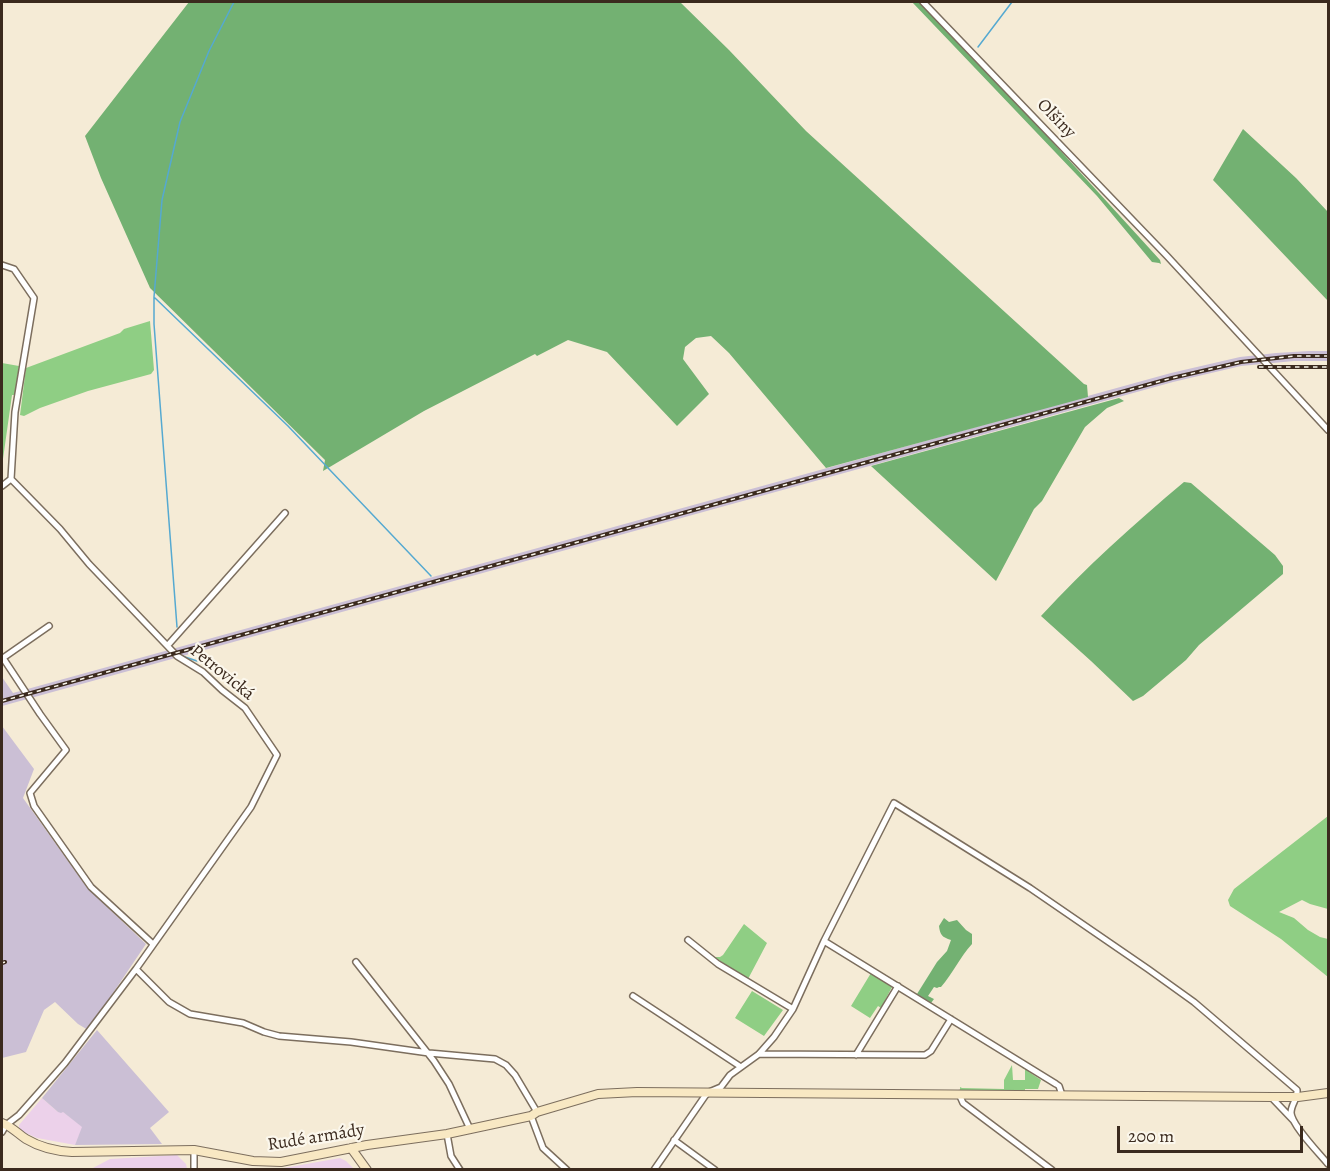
<!DOCTYPE html>
<meta charset="utf-8">
<style>
body{margin:0}
#map{position:relative;width:1330px;height:1171px;overflow:hidden;background:#f5ebd6;font-family:Alegreya,serif}
canvas{display:block}
.frame{position:absolute;inset:0;border:3px solid #3b2a1e;pointer-events:none}
.scale{position:absolute;left:1117px;top:1126px;width:186px;height:27px;box-sizing:border-box;border:3px solid #3b2a1e;border-top:0;padding-left:8px;font-size:18px;line-height:21px;white-space:nowrap;color:#3b2a1e;-webkit-text-stroke:4px #fbf7ec;paint-order:stroke}
</style>
<div id="map">
<canvas width="1330" height="1171"></canvas>
<div class="frame"></div>
<div class="scale">200 m</div>
</div>
<script>
const ctx = document.querySelector('canvas').getContext('2d');
ctx.lineJoin = 'round';
function paint(path, color) { ctx.fillStyle = color; ctx.fill(path, 'evenodd'); }
function strokePath(path, color, width, dash) { ctx.strokeStyle = color; ctx.lineWidth = width; ctx.lineCap = dash ? 'butt' : 'round'; ctx.setLineDash(dash || []); ctx.stroke(path); }
function drawText(font, color, halo, rows, align = 'center') {
  ctx.font = font + ' Alegreya,serif'; ctx.lineWidth = 4.5; ctx.setLineDash([]); ctx.textBaseline = 'middle'; ctx.strokeStyle = halo; ctx.fillStyle = color; for (const [text, x, y, turn = 0] of rows) {
    ctx.save(); ctx.translate(x, y); ctx.rotate((+turn || 0) * Math.PI / 180); ctx.textAlign = isNaN(turn) ? turn : align; if (halo) ctx.strokeText(text, 0, 0); ctx.fillText(text, 0, 0); ctx.restore();
  }
}
paint(new Path2D(`
 M42 1098 58 1112 62 1111 83 1127 75 1145 37 1138 21 1131 19 1127V1125Z
 M177 1155 186 1164 187 1169H91L110 1159Z
 M340 1158 346 1161 354 1169H278Z`), '#ecd1ea');
paint(new Path2D(`
 M1309 351H1328V361H1294L1241 366 1173 382 2 706V677L13 693 1171 373 1240 357 1276 353Z
 M2 726 34 769 23 798 88 889 146 944 88 1030 78 1024 55 1002 44 1010 26 1052 2 1058Z
 M97 1030 169 1112 150 1128 162 1144 75 1145 82 1127 63 1112 61 1113 58 1112 42 1098Z`), '#cbbfd5');
paint(new Path2D(`
 M150 321 154 370 151 374 88 391 40 408 24 416 20 415 26 368 120 333 124 329Z
 M2 363 19 366 15 395H12L2 466Z
 M1328 816V909L1310 904 1302 900 1279 912 1294 918 1308 930 1320 937 1328 939V977L1281 939 1230 906 1228 900 1234 889Z
 M744 924 767 943 748 979 714 957H720L723 955Z
 M871 973 892 987 881 1008 878 1006 870 1018 851 1006Z
 M752 991 783 1010 764 1036 735 1018Z
 M1012 1065 1013 1080H1025V1069L1022 1068V1065L1030 1069 1029 1072 1041 1080 1038 1089H1025V1091L960 1090V1087L962 1088 1004 1089V1080Z`), '#8fce84');
paint(new Path2D(`
 M189 2H680L729 50 806 131 1084 384 1087 385 1088 397 826 468 729 353 711 336 696 338 685 347 683 359 709 394 677 426 607 352 568 340 537 356 535 354 424 411 323 471 325 460 150 288 101 178 85 136Z
 M912 2H925L1160 260 1161 264 1159 263 1152 262 1097 196Z
 M1243 129 1296 178 1328 212V301L1213 180Z
 M1119 398 1124 401 1107 408 1085 427 1042 501 1034 509 996 581 871 466Z
 M1184 482 1191 483 1275 555 1283 566V574L1199 645 1186 660 1143 696 1133 701 1091 661 1041 616C1085 568 1134 524 1184 482Z
 M944 918 949 922 957 920 966 930 972 934V944C960 957 953 973 941 987H939L937 988 934 987 928 996 934 999 931 1003 917 994 937 962 947 951 951 940C942 937 940 935 939 926Z`), '#73b172');
strokePath(new Path2D(`
 M978 47 1012 2
 M155 298 288 426 431 576
 M177 627 154 324V297L162 200 180 122 209 51 234 2
 M182 656 200 662`), '#55a9d1', 1.5);
const street = new Path2D(`
 M923 2 1167 256 1328 430
 M2 265 14 269 34 298 15 412 11 479 60 529 89 564 177 656 203 672 222 690 245 708 277 755 251 807 136 969 65 1063 19 1115 6 1125 2 1132
 M2 486 11 479
 M49 626 3 658 40 714 66 750 30 793 34 806 91 887 153 944
 M168 645 285 513
 M688 940 718 964 793 1009
 M824 941 1056 1084 1059 1086 1062 1095
 M356 962 434 1061 449 1084 470 1129
 M136 969 169 1002 190 1014 243 1023 264 1032 279 1036 351 1042 429 1053 495 1059 506 1065 515 1075 537 1112
 M633 996 741 1067
 M759 1054 925 1055 931 1051 951 1019
 M856 1055 898 986
 M959 1094 963 1103 1052 1170
 M1271 1097 1293 1120
 M531 1116 543 1148 567 1170
 M447 1134 451 1156 460 1170
 M674 1140 715 1170
 M194 1170V1150
 M654 1170 705 1096 709 1092 721 1087 730 1075 759 1054 774 1037 793 1009 824 941 894 803 1030 888 1148 969 1194 1002 1297 1090C1298 1099 1291 1104 1291 1113 1292 1126 1320 1154 1328 1164`);
const secondary = new Path2D(`
 M2 1123C11 1126 18 1134 26 1139 41 1148 55 1151 72 1152L194 1150 253 1161 281 1162 367 1145 447 1134 531 1116 537 1112 598 1094 637 1092 1271 1097H1298L1328 1093
 M351 1148 367 1170`);
strokePath(street, '#7c6e5e', 8);
strokePath(secondary, '#7c6e5e', 10);
strokePath(street, '#fff', 5);
strokePath(secondary, '#f8e8c3', 8);
const rail = new Path2D(`
 M1259 367H1328
 M2 701 1172 378 1241 362 1294 356H1328
 M2 963 5 962`);
strokePath(rail, '#3b2a1e', 4);
strokePath(rail, '#fbf7ec', 1.5, [4.5]);
drawText('18px', '#3b2a1e', '#fbf7ec', [
 ["Olšiny",1056,119,46],
 ["Petrovická",222,673,39],
 ["Rudé armády",316,1138,-9]
]);
</script>
